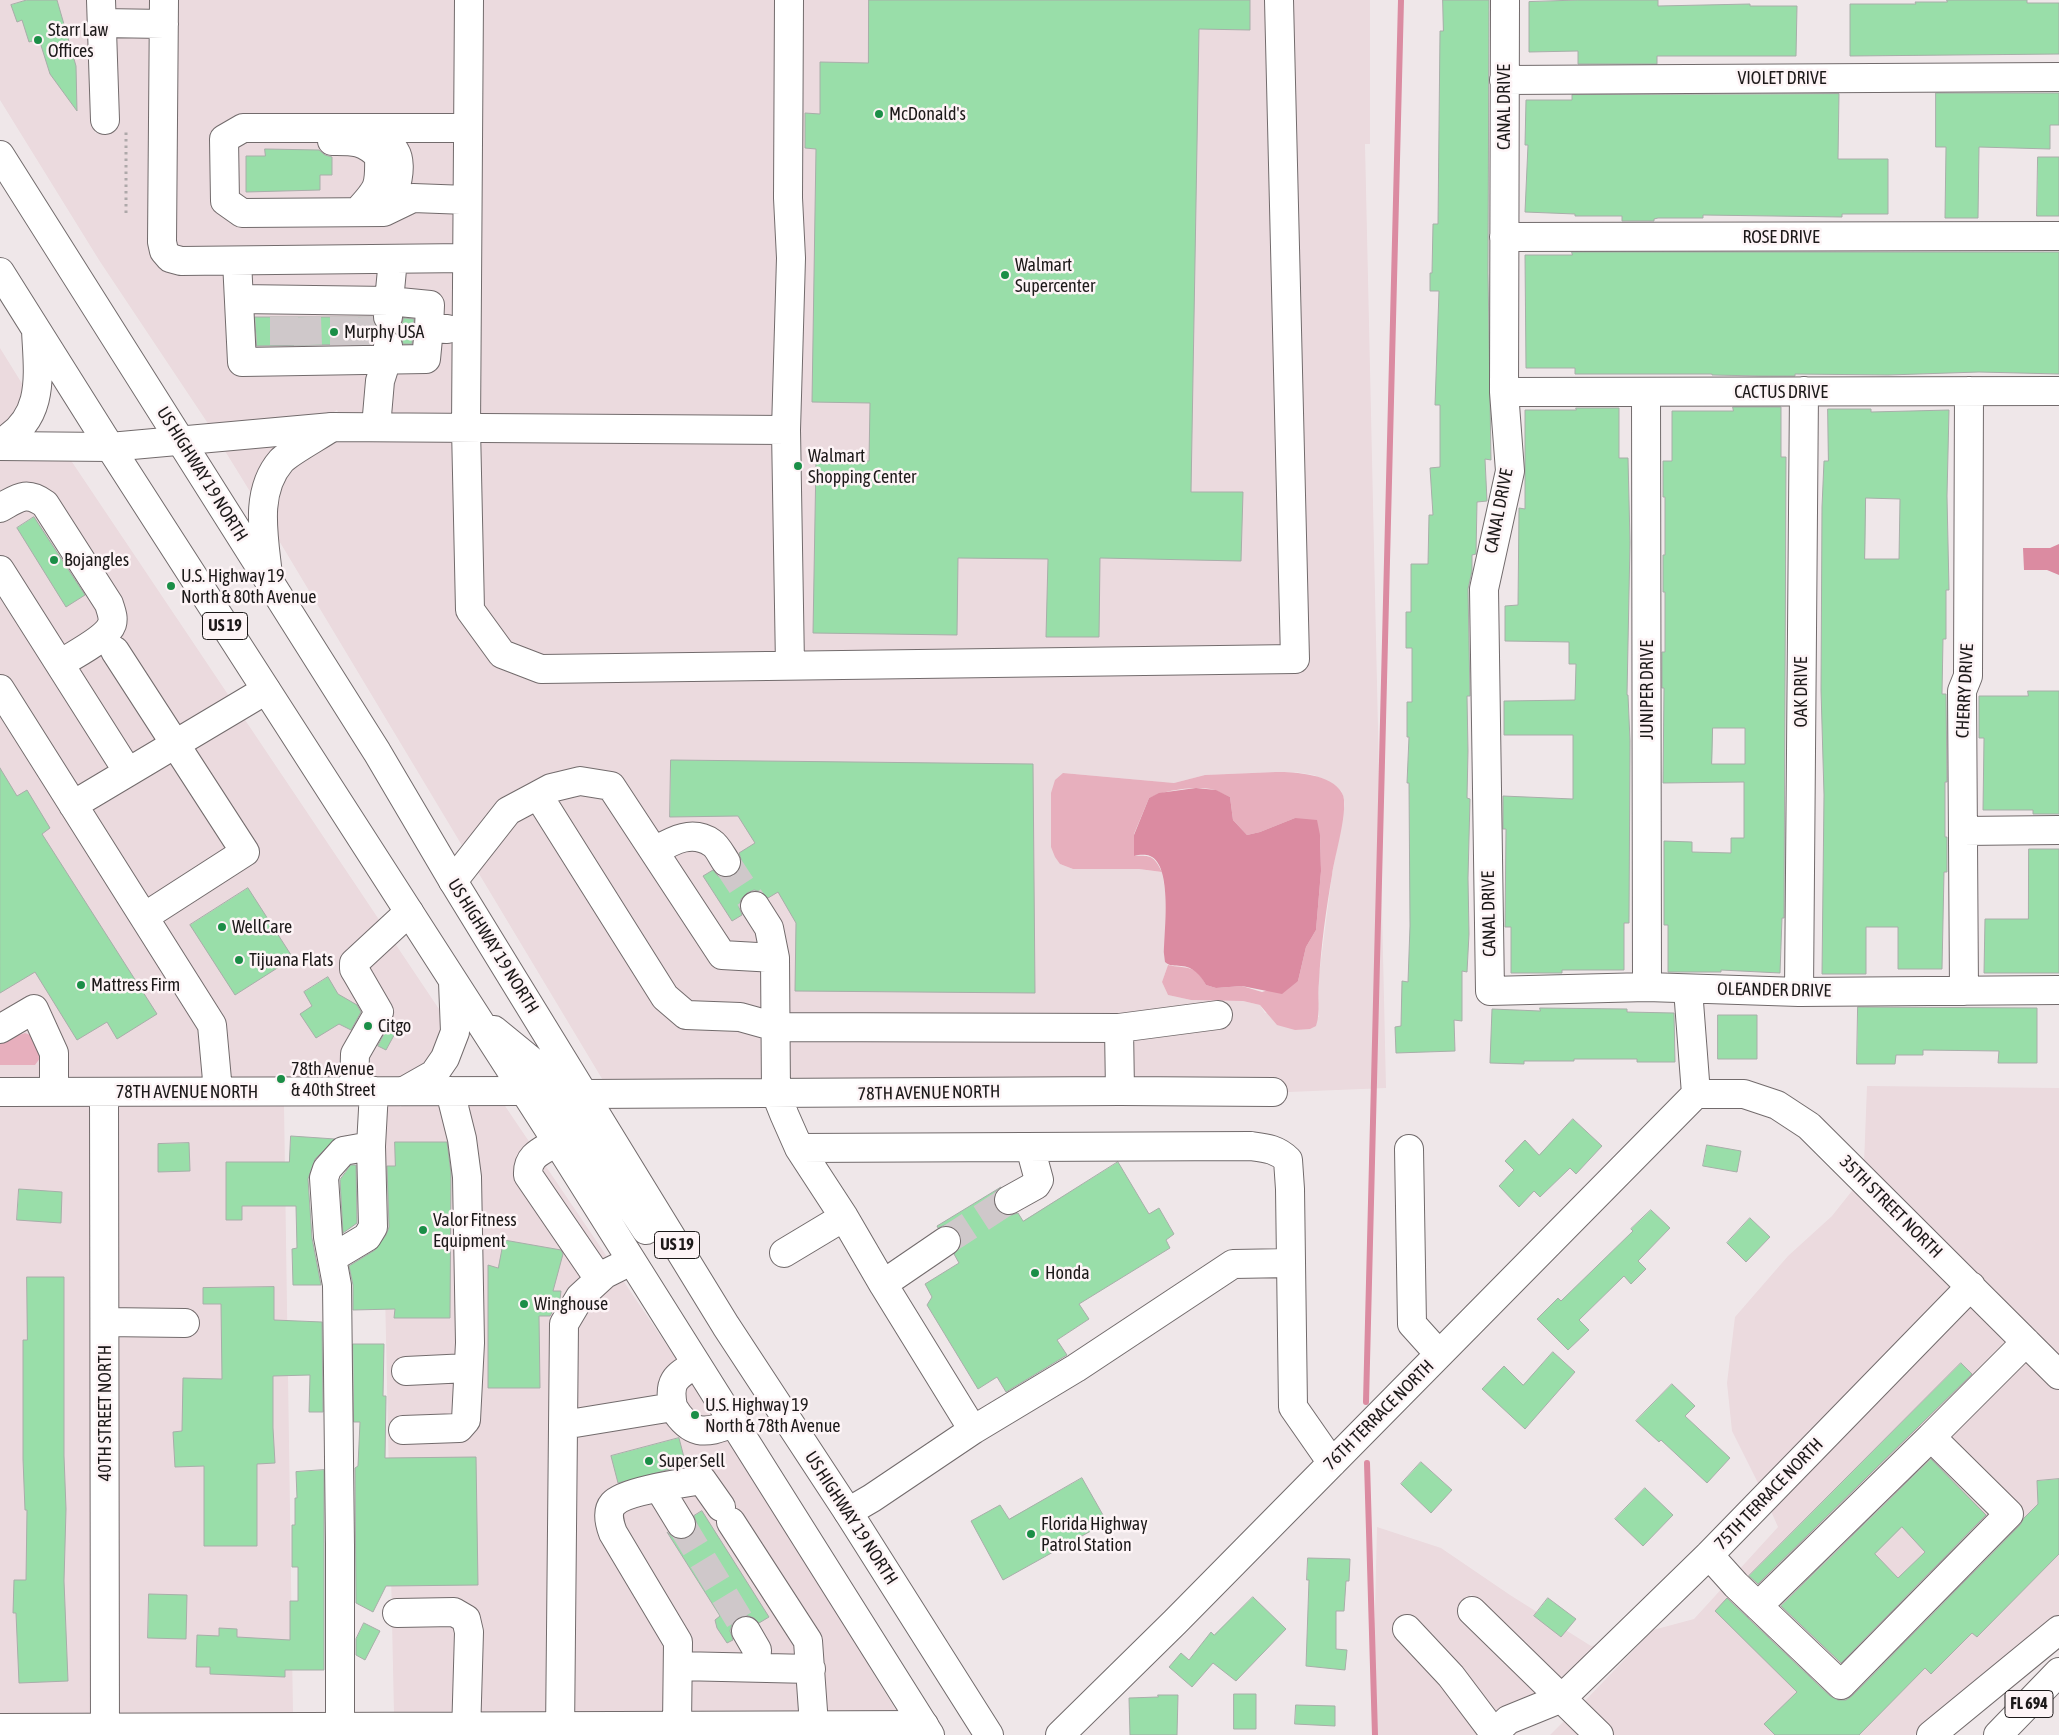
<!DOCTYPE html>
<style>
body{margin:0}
canvas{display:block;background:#efe7e9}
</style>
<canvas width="2059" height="1735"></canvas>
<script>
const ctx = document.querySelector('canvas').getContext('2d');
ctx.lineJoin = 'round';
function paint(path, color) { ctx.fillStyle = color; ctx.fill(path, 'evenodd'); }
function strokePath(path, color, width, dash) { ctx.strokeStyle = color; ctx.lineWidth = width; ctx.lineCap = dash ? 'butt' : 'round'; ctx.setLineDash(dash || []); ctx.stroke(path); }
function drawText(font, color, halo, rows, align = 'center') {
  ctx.font = font + ' "Asap Condensed",sans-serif'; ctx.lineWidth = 5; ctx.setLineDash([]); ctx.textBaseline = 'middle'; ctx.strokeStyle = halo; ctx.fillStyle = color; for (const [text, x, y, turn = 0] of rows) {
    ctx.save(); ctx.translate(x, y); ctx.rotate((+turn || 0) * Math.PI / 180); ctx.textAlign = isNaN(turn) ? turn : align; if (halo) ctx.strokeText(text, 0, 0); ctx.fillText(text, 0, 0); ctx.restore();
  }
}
paint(new Path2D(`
 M0 0H90L95 133 116 131 112 0H1370V144H1365L1386 1088 1167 1097 604 1082 275 534 276 490 290 469 347 432 337 410 276 449 254 498 209 425 99 260 0 100ZM1276 772H1295L1314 775 1331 783 1342 792 1345 804 1332 874 1318 983 1319 1017 1265 1013 1260 1005 1243 1001 1191 1000 1168 995 1162 982 1168 965 1165 962V891L1162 872 1139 869H1073L1060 864 1063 773 1174 783 1205 775Z
 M0 348 26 390 16 414 0 429Z
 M0 459H70L443 1015 444 1030 427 1064 402 1079 0 1080Z
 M1867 1086 2059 1088V1358L1971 1268 1864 1164Z
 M381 1103H398L400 1107 407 1103H503L733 1443 897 1712 394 1714Z
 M0 1104H93L94 1715H0Z
 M115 1104H284L293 1714 116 1715Z
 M1855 1187 1954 1286 1760 1487 1732 1431 1727 1383 1735 1317 1788 1256 1832 1216Z
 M1971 1302 2059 1391V1615L1914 1735H1612L1581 1705 1653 1630 1694 1619 1778 1527 1770 1509Z
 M1377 1527 1441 1548 1510 1595 1591 1646 1609 1642 1564 1688 1471 1594 1457 1613 1548 1705 1515 1735H1372Z
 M1564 1721 1578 1735H1550Z`), '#ebdade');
paint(new Path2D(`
 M1276 772C1295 772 1332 774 1342 793 1350 806 1334 858 1332 875 1326 910 1321 946 1319 981 1317 997 1321 1011 1316 1026L1310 1029 1295 1030 1277 1025 1260 1005 1243 1001 1191 1000 1168 995 1162 982 1168 965C1187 969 1196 964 1206 985L1216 988 1242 986 1262 992 1298 981 1306 947 1316 930 1321 871 1320 835 1295 818 1260 832 1247 835 1233 820 1230 797C1225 795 1220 792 1215 790 1197 785 1165 790 1149 798L1134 834V856C1151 855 1154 856 1162 872L1139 869H1073L1060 864 1055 857 1051 847V793L1055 780 1063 773 1174 783 1205 775Z
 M25 1033 35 1037 43 1054 35 1065H0V1042Z`), '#e7afbd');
paint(new Path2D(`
 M2059 544V575L2047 570H2024L2023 548H2050Z
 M1196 788 1216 790 1230 797 1233 820 1247 835 1260 832 1295 818 1317 820 1320 835 1321 871 1316 930 1306 947 1298 981 1282 994 1242 986 1216 988 1206 985C1201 976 1193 966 1181 966 1175 965 1170 967 1165 962L1164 954C1164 933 1173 865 1150 856 1145 854 1138 855 1134 856V835L1149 798 1159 793Z`), '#db8ba1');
strokePath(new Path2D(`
 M1366 1402 1401 0
 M1367 1463 1375 1735`), '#db8ba1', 6);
const building = new Path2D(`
 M27 0H57L76 66 77 111 50 74 39 39 29 42 22 20 17 22 11 5Z
 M869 0H1250V30L1199 29 1191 492H1243L1241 561 1100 558 1099 637H1046L1048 559 958 558 957 635 813 633 816 460 869 461 870 403 812 402 816 149 805 148V113L820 114V62L868 63Z
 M1443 0H1489L1488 273 1491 460 1485 459 1487 501 1477 502 1476 554 1472 555V571L1468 589 1470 696H1467L1468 751 1467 798 1470 799 1468 878 1469 934 1467 972 1462 971V1021L1454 1020 1455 1051 1396 1053 1395 1027 1401 1026 1402 981 1408 982 1410 926 1409 783H1407L1409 737H1407V702H1412V648H1406V612H1411V564H1428L1429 515H1433L1430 468 1440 467V405H1435L1439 291H1430V273H1432L1433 224H1438L1440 31H1443Z
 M1578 0H1658V6L1750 4V6H1797L1796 56H1657V64H1578V51L1529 52V2Z
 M1947 0H2027V3H2059V54L1850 56V4H1916L1915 2H1947Z
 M1936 93H2059V125H2050V149L1979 147 1978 218H1945L1946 147H1936Z
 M1839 94 1838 159H1888V214H1842V217L1703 215V218H1658L1654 219V221H1622V216H1575V214L1525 212 1528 145H1525L1526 100H1572V95Z
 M265 149 319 150 325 155 332 157V175H320V190L246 192V156H265Z
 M2038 157H2059V216H2037Z
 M1572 252H2059V374L1979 372 1888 375 1795 374V376H1760L1712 375V374H1575V368H1526L1525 255H1572Z
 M255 317H373L374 324 383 331 375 337 373 344 257 346Z
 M404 318 414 319 412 344H403L402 339 393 332 401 326Z
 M1733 407H1781V457H1786L1784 918H1782L1780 973 1721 970V972H1668V925H1664V841L1692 842V852L1731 853V838H1744V782L1663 783 1664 688H1662V652H1665V592H1663V555H1665V497H1663V461H1672V411H1733ZM1713 728H1745V764H1712Z
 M1576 408H1619V458H1628L1630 542 1627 695H1628L1630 741 1629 923H1624V970H1562V973H1511V927H1505L1506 829H1503V796L1573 799V735H1504V701L1575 700 1576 664H1569V642L1505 641V606L1518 605 1519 508 1525 509V410H1576Z
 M1828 409H1871V412L1949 410 1947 496 1949 590H1946V639H1943L1942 694H1946L1947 782H1945V837H1947V872H1944L1942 969H1898V927H1866V974H1822L1824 795 1821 690 1822 507 1824 461H1828ZM1866 498 1900 499 1899 559H1865Z
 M34 517 85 595 66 607 17 528Z
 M2028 691H2059V814H2033V810H1983L1984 738H1979V696H2028Z
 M671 760 1033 764 1035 993 795 991 796 923 778 892 768 898 762 892 754 890 747 893 741 899 739 907 742 915 732 921 703 876 713 870 718 876 726 878 735 875 740 869 742 862 739 853 755 843 738 816 670 817Z
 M0 768 17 796 27 790 50 828 42 834 157 1014 117 1039 107 1022 77 1040 35 972 0 993Z
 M2029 849H2059V973H1984L1985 919H2028Z
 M248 888 293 958 235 995 190 925Z
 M328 977 338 994 357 1005 361 1012 351 1030 339 1024 316 1038 300 1014 312 1006 304 992Z
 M1858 1007 2037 1008V1063H1998L1999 1051 1923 1050V1055H1896L1895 1064H1857Z
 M1540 1008 1627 1009V1012L1674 1013 1675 1062H1637V1059H1574V1061H1524V1064L1490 1063 1492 1009 1540 1011Z
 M1718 1015H1757V1059H1718Z
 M390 1024 398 1028 386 1050 378 1046Z
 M1573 1119 1602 1146 1576 1174 1570 1168 1540 1197 1534 1191 1519 1207 1499 1186 1514 1170 1505 1161 1525 1140 1539 1155Z
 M291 1136 335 1139 315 1159 308 1179 312 1238 321 1285H293L292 1249 297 1248 296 1206H242V1220H226V1162H289Z
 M395 1142H447L451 1173 450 1318H394L395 1309 353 1310V1285L349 1266 375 1250 386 1235 389 1227 387 1166H395Z
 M189 1143 190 1171 158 1172V1144Z
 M1707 1145 1741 1151 1737 1172 1703 1166Z
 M1118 1162 1149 1214 1159 1208 1174 1234 1166 1240 1170 1248 1079 1304 1089 1319 1057 1340 1067 1355 1006 1392 997 1377 978 1389 927 1305 932 1297 925 1284 959 1263 954 1254 960 1247 962 1240 959 1233 952 1227 945 1225 938 1228 937 1226 1001 1187 995 1192 993 1199 996 1208 1001 1214 1008 1216 1018 1213 1023 1221Z
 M351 1165H356L357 1223 343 1233 340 1180Z
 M19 1189 62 1192 61 1223 17 1220Z
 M1651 1210 1670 1228 1638 1261 1646 1269 1631 1284 1624 1276 1579 1320 1589 1330 1568 1350 1537 1319 1558 1298 1561 1301 1633 1231 1631 1229Z
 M1750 1218 1770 1237 1746 1262 1727 1243Z
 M504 1240 561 1250 563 1254 553 1291H561L560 1299 550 1316H539L540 1388H488V1265L498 1268Z
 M27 1277H64V1456L66 1509 64 1581 68 1681 19 1683 16 1613H13L14 1580H26L27 1510H25L23 1459V1340H27Z
 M274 1287V1320L322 1322 323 1412H309L310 1375 273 1376V1428L275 1463 257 1464V1546H204V1466L175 1467 173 1432 182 1431 183 1378 222 1379 221 1304H203V1288Z
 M353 1344H384L383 1396H386L385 1458 476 1457 478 1585 386 1586 373 1612 356 1603 355 1468 358 1466 360 1422H354Z
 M1553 1352 1575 1372 1525 1429 1482 1389 1504 1366 1523 1385Z
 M1961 1363 1972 1374 1758 1584 1749 1576Z
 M1672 1384 1695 1406 1685 1416 1730 1458 1707 1483 1661 1440 1659 1442 1636 1421Z
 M679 1438 686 1465 618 1483 611 1456Z
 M1931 1459 1986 1515 1841 1663 1781 1606ZM1902 1527 1925 1552 1898 1578 1875 1554Z
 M1421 1462 1452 1490 1431 1513 1401 1484Z
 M324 1470V1670H285V1677L210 1674V1667H196L197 1635 219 1636V1628L237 1629V1637L290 1640V1601H298V1567H292V1525H295V1498H297L296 1472Z
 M1082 1478 1107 1522 1003 1580 971 1521 1000 1505 1009 1519Z
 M2059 1479V1554L1977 1637 1972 1633 1931 1674 1925 1668 1859 1735H1775L1764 1724 1797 1692 1715 1611 1727 1598 1830 1696 1838 1700H1846L1852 1696 2020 1525 2024 1518 2038 1504 2037 1481Z
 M1645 1488 1673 1515 1643 1546 1615 1519Z
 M702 1511 769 1617 759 1623 754 1618 746 1615 738 1618 732 1624 730 1631 733 1640 727 1643 717 1628 715 1620 720 1616 667 1532 674 1538 681 1540 690 1537 694 1532 697 1524 694 1516Z
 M1308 1558 1350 1559 1349 1581H1346L1344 1611H1336V1649L1347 1650 1345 1670 1306 1666 1309 1580H1307Z
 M149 1594 187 1595 186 1639 148 1638Z
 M1253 1597 1286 1629 1236 1681 1213 1663 1192 1687 1169 1667 1181 1653 1189 1660 1211 1632 1214 1635Z
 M1548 1598 1576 1619 1561 1637 1534 1616Z
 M364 1623 380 1631 365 1660 356 1655V1639Z
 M1234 1694H1256V1729H1234Z
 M1158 1695H1178L1177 1735H1130L1129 1698 1158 1697Z
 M1296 1705 1335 1706V1726L1295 1724Z`);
paint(building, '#99dea9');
strokePath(building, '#a8aea9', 1);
strokePath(new Path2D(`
 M284 317V346
 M307 317 308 346
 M344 317V346
 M364 317 365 346
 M726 862 755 906
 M946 1241 1009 1200
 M681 1524 746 1631`), '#cfc8ca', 28, [28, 14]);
const minor = new Path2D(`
 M101 0 105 120
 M164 0 162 242 164 251 170 258 181 261 467 258
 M469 0 466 428 470 610 502 654 541 669 1295 659 1279 0
 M789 0 788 198 791 258 786 430 790 665
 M1505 0 1504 392 1510 471 1484 589 1490 991 1647 987 1799 992 2059 990
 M102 23 164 24
 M1504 80 2059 77
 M332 141C353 141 363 140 379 156 380 188 378 189 357 212
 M367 142C373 143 381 142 387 145 404 152 399 178 394 192L376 203
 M467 200 413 198 384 212 242 213 225 201 224 139 243 128H467
 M1504 237 2059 236
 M237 261 242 362 426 359 429 328
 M239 299 389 301 393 259
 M388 317 389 301 430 305 429 328 447 329
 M1504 392 2059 391
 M1646 392 1647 987
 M376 427 380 381 387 359 388 346
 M0 446 110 447 332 427 786 430
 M0 508C18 498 26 490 45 504L109 604C111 611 114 617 112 624 107 639 73 655 60 664
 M0 570 128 772
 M115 651 245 852 144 917
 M0 689 212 1025 218 1091
 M73 805 266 690
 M1963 831 2059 830
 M654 851C672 841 692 829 712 843 717 846 722 856 726 862
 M453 881 508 811 538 795
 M755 906 769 928 775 958
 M1688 989 1696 1094
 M1964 991 1962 691 1968 676 1969 391
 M1799 992 1804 391
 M1119 1028 1120 1091
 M0 1029 34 1009 54 1053V1092
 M354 1091 355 1054 379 1012 357 974 354 969V963L409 912
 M0 1092 524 1091
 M104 1092 105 1735
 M585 1094 1120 1091 1273 1092
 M1696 1094H1744L1777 1105 1809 1126 2059 1375
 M557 1142C542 1151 527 1155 528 1175L599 1279
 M799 1148 1251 1146C1266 1148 1277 1149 1288 1160L1290 1189 1293 1407 1332 1463
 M1409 1149 1412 1324 1439 1354
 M1009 1200 1036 1185 1039 1180 1030 1147
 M784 1253 844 1217
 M332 1258 367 1237 373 1227 371 1146 374 1091
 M883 1284 946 1241
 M105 1322 185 1323
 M406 1371 468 1368
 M673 1407C668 1381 675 1377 696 1364
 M563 1425 673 1407C690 1435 704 1435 733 1423
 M403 1430 459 1428 466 1420 470 1343 467 1177 462 1139 450 1091
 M973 1430 1076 1368 1233 1264 1291 1263
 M659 1488 681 1524
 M848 1512 872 1498 973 1430 883 1284 844 1217 799 1148 784 1114 776 1094 775 958 722 955 611 786 580 781 551 788 538 795 665 997 686 1015 740 1017 776 1027 1119 1028 1218 1015
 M731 1522 808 1641 814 1725
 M1709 1555 1736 1585 1841 1685 2009 1514 1931 1437 2026 1342
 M1758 1606 1931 1437
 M1472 1611 1599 1735
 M397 1613 454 1612 466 1619 469 1632 466 1735
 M1407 1629 1451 1676 1494 1733
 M746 1631 757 1650 756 1667
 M678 1666 811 1669
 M677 1725 678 1642 613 1533C610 1525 606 1512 613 1504 624 1491 684 1483 702 1480L721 1507
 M0 1728 924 1725
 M340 1735V1546L337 1285 328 1237 324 1178 327 1169 343 1151 371 1146
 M560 1735 564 1324 580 1297 605 1274 631 1261
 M1060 1735 1175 1622 1696 1094
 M1493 1735 1508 1720 1562 1698 1709 1555 1971 1286`);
const major = new Path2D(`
 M1998 1735 2059 1672`);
const highway = new Path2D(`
 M0 155 377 752 453 881 726 1326 848 1512 989 1735
 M0 272 110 447 557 1142 930 1735
 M0 443C46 418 38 374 36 330
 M268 575C264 537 254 492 281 461 289 452 321 435 332 427
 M494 1030 549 1075 583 1093
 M404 1091 434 1074 445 1058 455 1032 453 982
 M524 1091 567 1110 646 1230
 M1931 1735 2059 1630`);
strokePath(minor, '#726b6c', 30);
strokePath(major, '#726b6c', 30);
strokePath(highway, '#726b6c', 30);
strokePath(new Path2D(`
 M126 213V132`), '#aea8a9', 3, [2.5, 4]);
strokePath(minor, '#fff', 28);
strokePath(major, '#fff', 28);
strokePath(highway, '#fff', 28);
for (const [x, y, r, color] of [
 [38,40,5,"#1b8e47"],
 [879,114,5,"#1b8e47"],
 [1005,275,5,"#1b8e47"],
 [334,332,5,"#1b8e47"],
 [798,466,5,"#1b8e47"],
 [54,560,5,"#1b8e47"],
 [171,586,5,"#1b8e47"],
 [222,927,5,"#1b8e47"],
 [239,960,5,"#1b8e47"],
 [81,985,5,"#1b8e47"],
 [368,1026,5,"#1b8e47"],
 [281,1079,5,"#1b8e47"],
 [423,1230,5,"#1b8e47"],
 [1035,1273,5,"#1b8e47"],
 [524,1304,5,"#1b8e47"],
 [695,1415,5,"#1b8e47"],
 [649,1461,5,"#1b8e47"],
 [1031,1534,5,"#1b8e47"]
]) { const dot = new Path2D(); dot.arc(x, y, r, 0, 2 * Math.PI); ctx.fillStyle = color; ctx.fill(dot); strokePath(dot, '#fdf4f6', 2); }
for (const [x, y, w] of [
 [225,626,45],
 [677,1245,45],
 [2029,1704,48]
]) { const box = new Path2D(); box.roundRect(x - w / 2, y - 13.5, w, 27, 4); ctx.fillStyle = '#fdf4f6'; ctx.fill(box); strokePath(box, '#1c1919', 1); }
drawText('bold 16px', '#1c1919', null, [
 ["US 19",225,626],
 ["US 19",677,1245],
 ["FL 694",2029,1704]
]);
drawText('18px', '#1c1919', '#fdf4f6', [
 ["Starr Law",48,30],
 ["Offices",48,51],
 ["McDonald's",889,114],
 ["Walmart",1015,265],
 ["Supercenter",1015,286],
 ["Murphy USA",344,332],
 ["Walmart",808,456],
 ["Shopping Center",808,477],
 ["Bojangles",64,560],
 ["U.S. Highway 19",181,576],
 ["North & 80th Avenue",181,597],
 ["WellCare",232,927],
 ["Tijuana Flats",249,960],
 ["Mattress Firm",91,985],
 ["Citgo",378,1026],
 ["78th Avenue",291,1069],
 ["& 40th Street",291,1090],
 ["Valor Fitness",433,1220],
 ["Equipment",433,1241],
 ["Honda",1045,1273],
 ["Winghouse",534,1304],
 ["U.S. Highway 19",705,1405],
 ["North & 78th Avenue",705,1426],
 ["Super Sell",659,1461],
 ["Florida Highway",1041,1524],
 ["Patrol Station",1041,1545]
], 'left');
drawText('18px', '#1c1919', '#fdf4f6', [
 ["VIOLET DRIVE",1782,78],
 ["CANAL DRIVE",1504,107,-90],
 ["ROSE DRIVE",1781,237],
 ["CACTUS DRIVE",1781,392],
 ["US HIGHWAY 19 NORTH",202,474,58],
 ["CANAL DRIVE",1499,511,-79],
 ["JUNIPER DRIVE",1647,690,-90],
 ["CHERRY DRIVE",1965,691,-87],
 ["OAK DRIVE",1801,692,-90],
 ["CANAL DRIVE",1489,914,-91],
 ["US HIGHWAY 19 NORTH",493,946,58],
 ["OLEANDER DRIVE",1774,990,1],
 ["78TH AVENUE NORTH",187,1092],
 ["78TH AVENUE NORTH",929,1093,-1],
 ["35TH STREET NORTH",1891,1207,45],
 ["40TH STREET NORTH",105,1413,-90],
 ["76TH TERRACE NORTH",1379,1415,-45],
 ["75TH TERRACE NORTH",1769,1494,-46],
 ["US HIGHWAY 19 NORTH",851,1518,57]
]);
</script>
